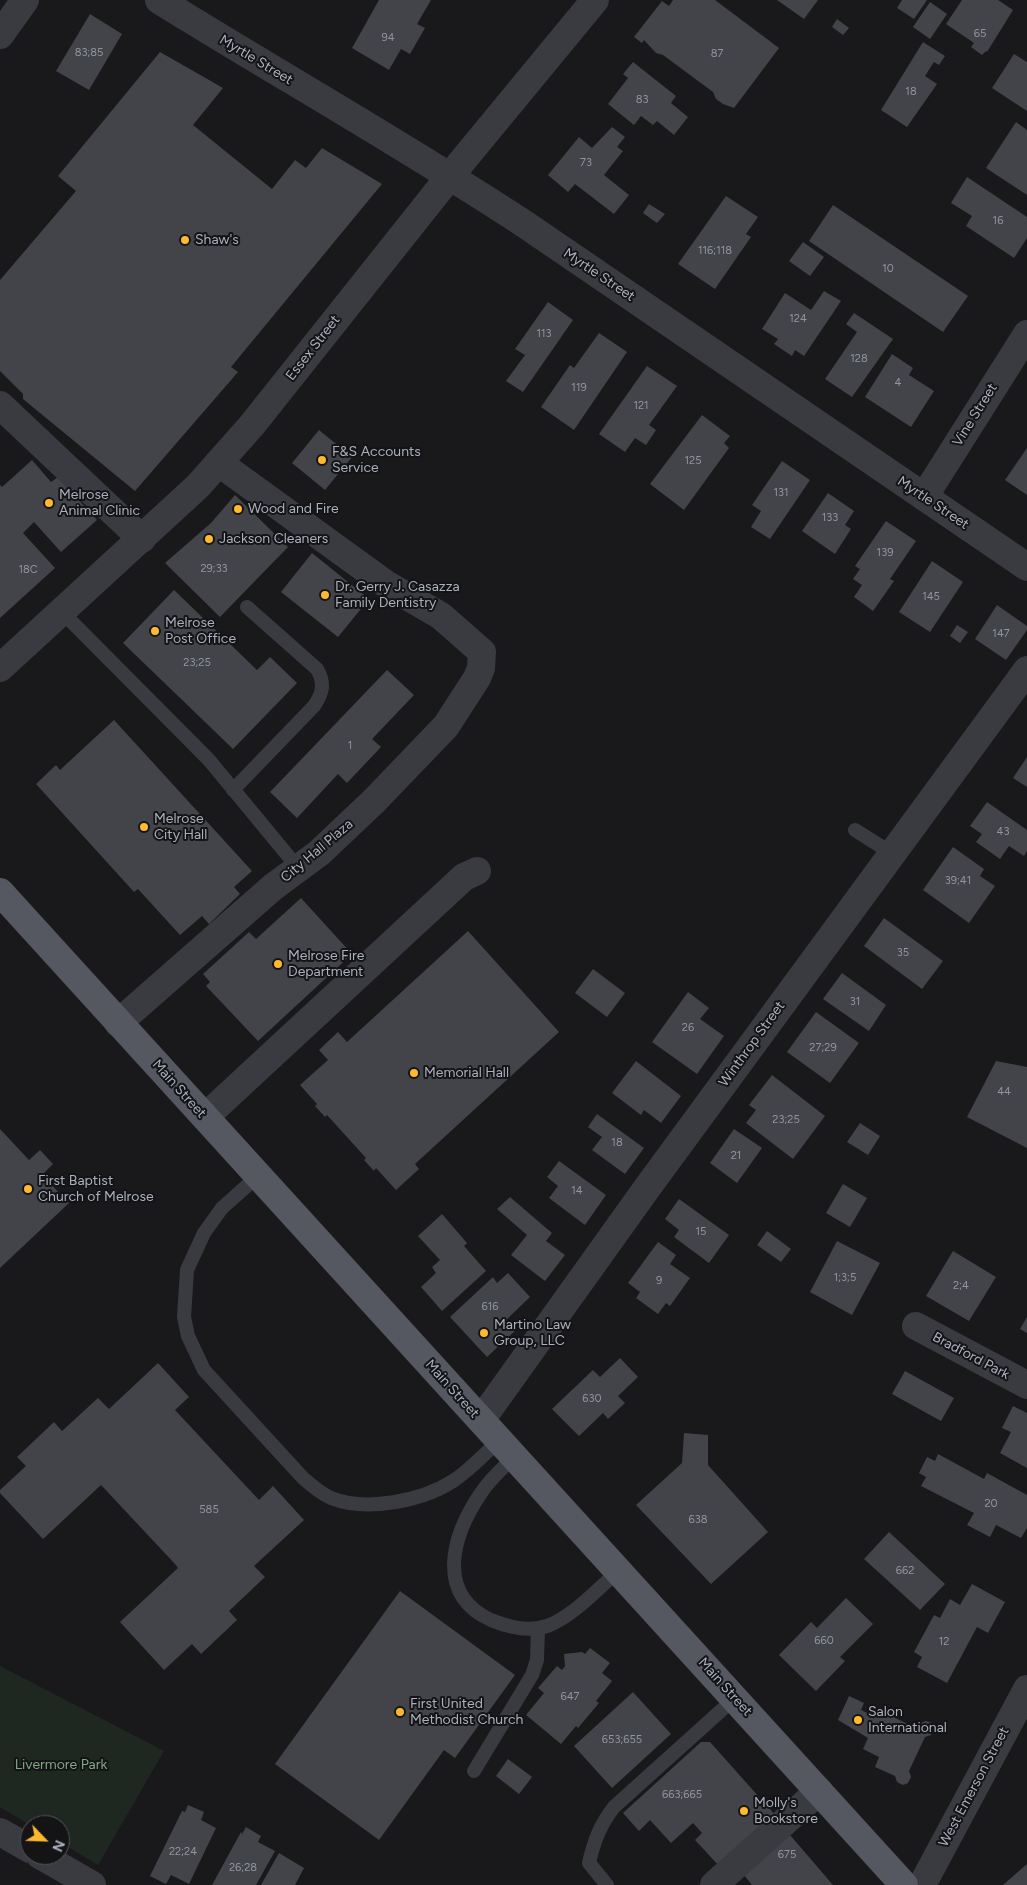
<!DOCTYPE html>
<style>
body{margin:0}
#map{position:relative;width:1027px;height:1885px;overflow:hidden;background:#19191c;font-family:Figtree,sans-serif}
canvas{display:block}
.north{position:absolute;left:20px;top:1815px;width:50px;height:50px;box-sizing:border-box;background:#141417;border:1px solid #505259;border-radius:50%;rotate:114deg;font-size:14px;font-weight:700;line-height:20px;text-align:center;color:#aab0bd}
.north::after{content:'';display:block;margin:auto;width:18px;height:22px;background:#ffb92e;clip-path:polygon(50% 0,100% 100%,50% 72%,0 100%)}
</style>
<div id="map">
<canvas width="1027" height="1885"></canvas>
<div class="north">N</div>
</div>
<script>
const ctx = document.querySelector('canvas').getContext('2d');
ctx.lineJoin = 'round';
function paint(path, color) { ctx.fillStyle = color; ctx.fill(path, 'evenodd'); }
function strokePath(path, color, width, dash) { ctx.strokeStyle = color; ctx.lineWidth = width; ctx.lineCap = dash ? 'butt' : 'round'; ctx.setLineDash(dash || []); ctx.stroke(path); }
function drawText(font, color, halo, rows, align = 'center') {
  ctx.font = font + ' Figtree,sans-serif'; ctx.lineWidth = 4; ctx.setLineDash([]); ctx.textBaseline = 'middle'; ctx.strokeStyle = halo; ctx.fillStyle = color; for (const [text, x, y, turn = 0] of rows) {
    ctx.save(); ctx.translate(x, y); ctx.rotate((+turn || 0) * Math.PI / 180); ctx.textAlign = isNaN(turn) ? turn : align; if (halo) ctx.strokeText(text, 0, 0); ctx.fillText(text, 0, 0); ctx.restore();
  }
}
paint(new Path2D(`
 M0 1666 164 1751 98 1865 60 1842V1825H30L0 1807Z`), '#1e2820');
paint(new Path2D(`
 M379 0H431L417 24 425 28 410 54 401 49 389 70 352 48Z
 M673 0H715L779 48 734 108 723 104 716 99 713 92 663 55 656 53 644 40 642 43 634 37 662 1 669 6Z
 M777 0H818L804 19Z
 M902 0H927L914 19 897 8Z
 M962 0H998L1013 10 987 52 986 51 982 55 971 47 974 43 946 24Z
 M930 2 947 14 930 39 913 27Z
 M90 14 122 34 89 90 56 71Z
 M837 19 849 28 843 35 832 27Z
 M923 42 945 56 939 65 934 62 925 76 937 84 907 127 881 110Z
 M160 52 223 88 193 125 272 189 295 160 306 168 322 148 382 184 231 367 238 372 135 491 23 399V394L0 371V280L76 191 58 176Z
 M1014 54 1027 62V111L992 88Z
 M633 62 676 96 671 103 688 117 674 135 657 121 653 125 641 116 634 125 608 104 628 78 623 74Z
 M1016 122 1027 130V195L986 168Z
 M612 127 625 137 617 147 623 151 604 175 629 195 614 214 575 184 568 192 548 175 579 137 592 148Z
 M967 177 1027 217V238L1014 258 966 226 972 216 951 203Z
 M726 196 758 217 746 234 751 237 715 289 678 264Z
 M649 204 665 214 657 223 643 213Z
 M833 205 968 296 943 332 809 241Z
 M803 242 824 257 810 276 789 261Z
 M824 291 841 301 804 356 795 350 792 356 774 344 778 339 762 329 785 293 811 310Z
 M548 302 573 320 523 392 506 381 525 355 515 349Z
 M854 313 893 339 852 397 825 379 857 332 846 324Z
 M599 333 627 352 574 430 541 407 570 365 574 368Z
 M892 354 913 368 909 375 934 391 911 427 865 397Z
 M647 366 677 386 649 425 656 430 646 445 635 438 625 452 599 434Z
 M702 415 730 436 724 443 729 448 684 510 650 484Z
 M319 430 352 457 325 490 292 463Z
 M1027 448V495L1005 480Z
 M32 460 51 482 58 477 97 520 61 552 34 522 23 533 55 568 0 618V485L2 487Z
 M782 461 810 480 770 539 751 527 761 511 752 505Z
 M828 493 854 511 845 525 851 529 835 554 802 531Z
 M235 495 288 547 220 617 165 563 211 523Z
 M886 521 916 541 890 579 894 581 873 611 854 597 862 585 853 579 860 569 855 566Z
 M312 553 369 599 338 637 281 592Z
 M932 561 963 582 930 632 899 612Z
 M174 590 257 670 270 657 297 683 233 749 123 643Z
 M997 605 1027 626V630L1006 660 975 639Z
 M957 625 968 632 960 643 950 636Z
 M387 670 414 695 372 739 381 747 347 783 338 774 297 818 270 792Z
 M114 720 252 871 234 887 240 894 209 924 202 916 180 935 138 889 134 892 36 784 56 765 60 770Z
 M1027 757V787L1013 778Z
 M987 802 1027 830V851L1024 856 1009 846 1000 859 976 842 982 834 970 826Z
 M953 847 984 869 980 876 995 886 969 923 923 890Z
 M301 898 352 954 258 1041 206 986 210 982 203 974 249 932 256 939Z
 M884 918 943 961 922 989 864 946Z
 M468 931 559 1032 415 1164 419 1169 396 1190 376 1168 374 1171 364 1160 366 1158 327 1115 325 1117 315 1106 317 1104 300 1085 328 1060 319 1050 338 1032 347 1042Z
 M593 969 625 993 607 1017 575 993Z
 M842 973 886 1005 869 1031 823 999Z
 M688 992 709 1008 700 1019 724 1036 697 1074 652 1042Z
 M816 1012 859 1043 830 1083 787 1052Z
 M636 1061 681 1096 661 1123 644 1110 641 1115 612 1093Z
 M996 1061 1027 1067V1148L967 1117Z
 M772 1075 825 1116 793 1159 746 1123 756 1110 749 1105Z
 M597 1114 644 1148 625 1174 592 1150 602 1137 588 1127Z
 M860 1123 880 1136 868 1155 847 1142Z
 M0 1129 29 1160 40 1150 53 1164 42 1175 69 1203 0 1268Z
 M734 1129 762 1148 737 1183 710 1163Z
 M559 1161 606 1195 585 1225 549 1198 558 1186 547 1177Z
 M843 1184 867 1198 850 1227 826 1213Z
 M510 1197 552 1233 546 1241 565 1255 545 1281 511 1255 527 1235 497 1209Z
 M679 1199 729 1235 709 1263 674 1237 679 1230 665 1219Z
 M442 1214 467 1243 464 1246 486 1271 442 1311 421 1287 436 1273 432 1267 440 1260 418 1236Z
 M767 1231 791 1249 781 1262 757 1245Z
 M837 1241 880 1263 852 1315 810 1292Z
 M658 1242 676 1255 670 1264 690 1278 670 1306 666 1303 658 1314 636 1298 640 1292 628 1283Z
 M953 1251 996 1277 969 1321 926 1296Z
 M508 1273 530 1297 506 1320 516 1330 487 1357 450 1317 493 1277 497 1283Z
 M1027 1317V1333L1020 1329Z
 M620 1358 638 1377 618 1396 625 1403 608 1419 603 1413 579 1436 552 1409 593 1370 600 1377Z
 M158 1363 189 1397 175 1410 259 1500 273 1486 304 1520 254 1566 265 1577 229 1611 237 1620 201 1654 192 1644 164 1670 120 1622 178 1568 175 1564 101 1485 43 1539 0 1493V1490L26 1466 17 1457 54 1422 62 1431 98 1398 109 1409Z
 M905 1371 954 1398 941 1421 892 1394Z
 M1013 1406 1027 1413V1468L1000 1453 1011 1432 1002 1428Z
 M684 1433 708 1435V1465L768 1532 711 1584 636 1505 682 1463Z
 M938 1454 984 1479 987 1473 1027 1495V1528L1021 1538 996 1525 990 1537 967 1525 974 1513 921 1486 926 1477 919 1473 927 1457 935 1461Z
 M889 1532 945 1584 920 1610 864 1559Z
 M972 1584 1005 1602 988 1633 977 1627 947 1683 917 1667 922 1657 914 1652 934 1615 940 1618 950 1599 960 1605Z
 M400 1591 515 1675 455 1758 444 1750 379 1840 275 1764Z
 M846 1598 873 1624 840 1657 845 1661 816 1691 779 1655 811 1622 817 1628Z
 M590 1648 610 1663 602 1673 612 1681 596 1701 599 1703 578 1728 576 1726 561 1744 526 1715 544 1693 538 1688 557 1666 562 1670 565 1666 564 1654 582 1652 585 1654Z
 M633 1692 671 1734 612 1788 574 1746Z
 M849 1696 864 1703 861 1710 878 1718 881 1711 918 1729 920 1723 926 1721 932 1723 934 1729 931 1735 925 1737 909 1771 911 1777 908 1783 903 1785 897 1782 895 1776 875 1767 879 1757 863 1749 868 1738 838 1720Z
 M701 1742H710L776 1816 720 1867 695 1840 702 1833 693 1823 671 1843 650 1820 639 1831 623 1813Z
 M508 1759 532 1777 519 1794 496 1776Z
 M188 1805 204 1812 201 1820 216 1828 189 1884 171 1875 166 1884 150 1876 182 1811 185 1812Z
 M246 1827 261 1836 258 1842 275 1851 256 1885H212L241 1832 242 1834Z
 M790 1835 833 1885H752L744 1875Z
 M279 1853 304 1868 295 1885H261Z
 M1027 1864V1885H1003Z`), '#434449');
strokePath(new Path2D(`
 M61 611 209 760 299 869
 M233 790 314 706C323 693 325 683 317 669L247 607
 M855 830 893 854
 M259 1175 222 1208 204 1233 187 1270 184 1317 188 1336 204 1370 303 1478C312 1486 320 1493 331 1498 366 1512 422 1501 453 1481 470 1470 484 1454 499 1441
 M514 1457C503 1468 490 1479 481 1493 453 1534 434 1594 491 1620 508 1627 529 1632 547 1626 571 1618 599 1588 619 1570
 M474 1771 532 1675 537 1660 538 1628
 M607 1885 589 1863C594 1841 600 1825 614 1807L735 1698`), '#3a3b41', 14);
strokePath(new Path2D(`
 M159 0C280 75 404 145 523 223L1027 567
 M0 35 25 0
 M0 405 142 539
 M924 497 1027 334
 M118 1023 273 887 319 853 374 801 446 726 477 678 481 668 482 652 441 616 386 584 219 463
 M205 1117 464 877 477 871
 M916 1326 1027 1385
 M481 1420 647 1188 1027 670
 M0 1832 30 1849
 M40 1855 92 1885
 M714 1885 819 1791`), '#3a3b41', 28);
strokePath(new Path2D(`
 M0 668 198 486 252 425 450 176 595 0
 M922 1885 1027 1689`), '#3a3b41', 28);
strokePath(new Path2D(`
 M0 892 904 1885`), '#555861', 28);
for (const [x, y, r, color] of [
 [185,240,5,"#ffb92e"],
 [322,460,5,"#ffb92e"],
 [49,503,5,"#ffb92e"],
 [238,509,5,"#ffb92e"],
 [209,539,5,"#ffb92e"],
 [325,595,5,"#ffb92e"],
 [155,631,5,"#ffb92e"],
 [144,827,5,"#ffb92e"],
 [278,964,5,"#ffb92e"],
 [414,1073,5,"#ffb92e"],
 [28,1189,5,"#ffb92e"],
 [484,1333,5,"#ffb92e"],
 [400,1712,5,"#ffb92e"],
 [858,1720,5,"#ffb92e"],
 [744,1811,5,"#ffb92e"]
]) { const dot = new Path2D(); dot.arc(x, y, r, 0, 2 * Math.PI); ctx.fillStyle = color; ctx.fill(dot); strokePath(dot, '#141417', 2); }
drawText('11px', '#9095a0', null, [
 ["65",980,34],
 ["94",388,38],
 ["83;85",89,53],
 ["87",717,54],
 ["18",911,92],
 ["83",642,100],
 ["73",586,163],
 ["16",998,221],
 ["116;118",715,251],
 ["10",888,269],
 ["124",798,319],
 ["113",544,334],
 ["128",859,359],
 ["4",898,383],
 ["119",579,388],
 ["121",641,406],
 ["125",693,461],
 ["131",781,493],
 ["133",830,518],
 ["139",885,553],
 ["29;33",214,569],
 ["18C",28,570],
 ["145",931,597],
 ["147",1001,634],
 ["23;25",197,663],
 ["1",350,746],
 ["43",1003,832],
 ["39;41",958,881],
 ["35",903,953],
 ["31",855,1002],
 ["26",688,1028],
 ["27;29",823,1048],
 ["44",1004,1092],
 ["23;25",786,1120],
 ["18",617,1143],
 ["21",736,1156],
 ["14",577,1191],
 ["15",701,1232],
 ["1;3;5",845,1278],
 ["9",659,1281],
 ["2;4",961,1286],
 ["616",490,1307],
 ["630",592,1399],
 ["20",991,1504],
 ["585",209,1510],
 ["638",698,1520],
 ["662",905,1571],
 ["660",824,1641],
 ["12",944,1642],
 ["647",570,1697],
 ["653;655",622,1740],
 ["663;665",682,1795],
 ["22;24",183,1852],
 ["675",787,1855],
 ["26;28",243,1868]
]);
drawText('14px', '#aab0bd', '#141417', [
 ["Myrtle Street",256,60,31],
 ["Myrtle Street",599,275,34],
 ["Essex Street",313,348,-52],
 ["Vine Street",975,415,-58],
 ["Myrtle Street",933,503,34],
 ["City Hall Plaza",317,851,-40],
 ["Winthrop Street",752,1044,-54],
 ["Main Street",179,1089,48],
 ["Bradford Park",971,1356,28],
 ["Main Street",452,1389,48],
 ["Main Street",725,1687,48],
 ["West Emerson Street",974,1787,-62]
]);
drawText('14px', '#aab0bd', '#141417', [
 ["Shaw's",195,240],
 ["F&S Accounts",332,452],
 ["Service",332,468],
 ["Melrose",59,495],
 ["Animal Clinic",59,511],
 ["Wood and Fire",248,509],
 ["Jackson Cleaners",219,539],
 ["Dr. Gerry J. Casazza",335,587],
 ["Family Dentistry",335,603],
 ["Melrose",165,623],
 ["Post Office",165,639],
 ["Melrose",154,819],
 ["City Hall",154,835],
 ["Melrose Fire",288,956],
 ["Department",288,972],
 ["Memorial Hall",424,1073],
 ["First Baptist",38,1181],
 ["Church of Melrose",38,1197],
 ["Martino Law",494,1325],
 ["Group, LLC",494,1341],
 ["First United",410,1704],
 ["Methodist Church",410,1720],
 ["Salon",868,1712],
 ["International",868,1728],
 ["Molly's",754,1803],
 ["Bookstore",754,1819]
], 'left');
drawText('14px', '#80a982', '#141417', [
 ["Livermore Park",61,1765]
]);
</script>
